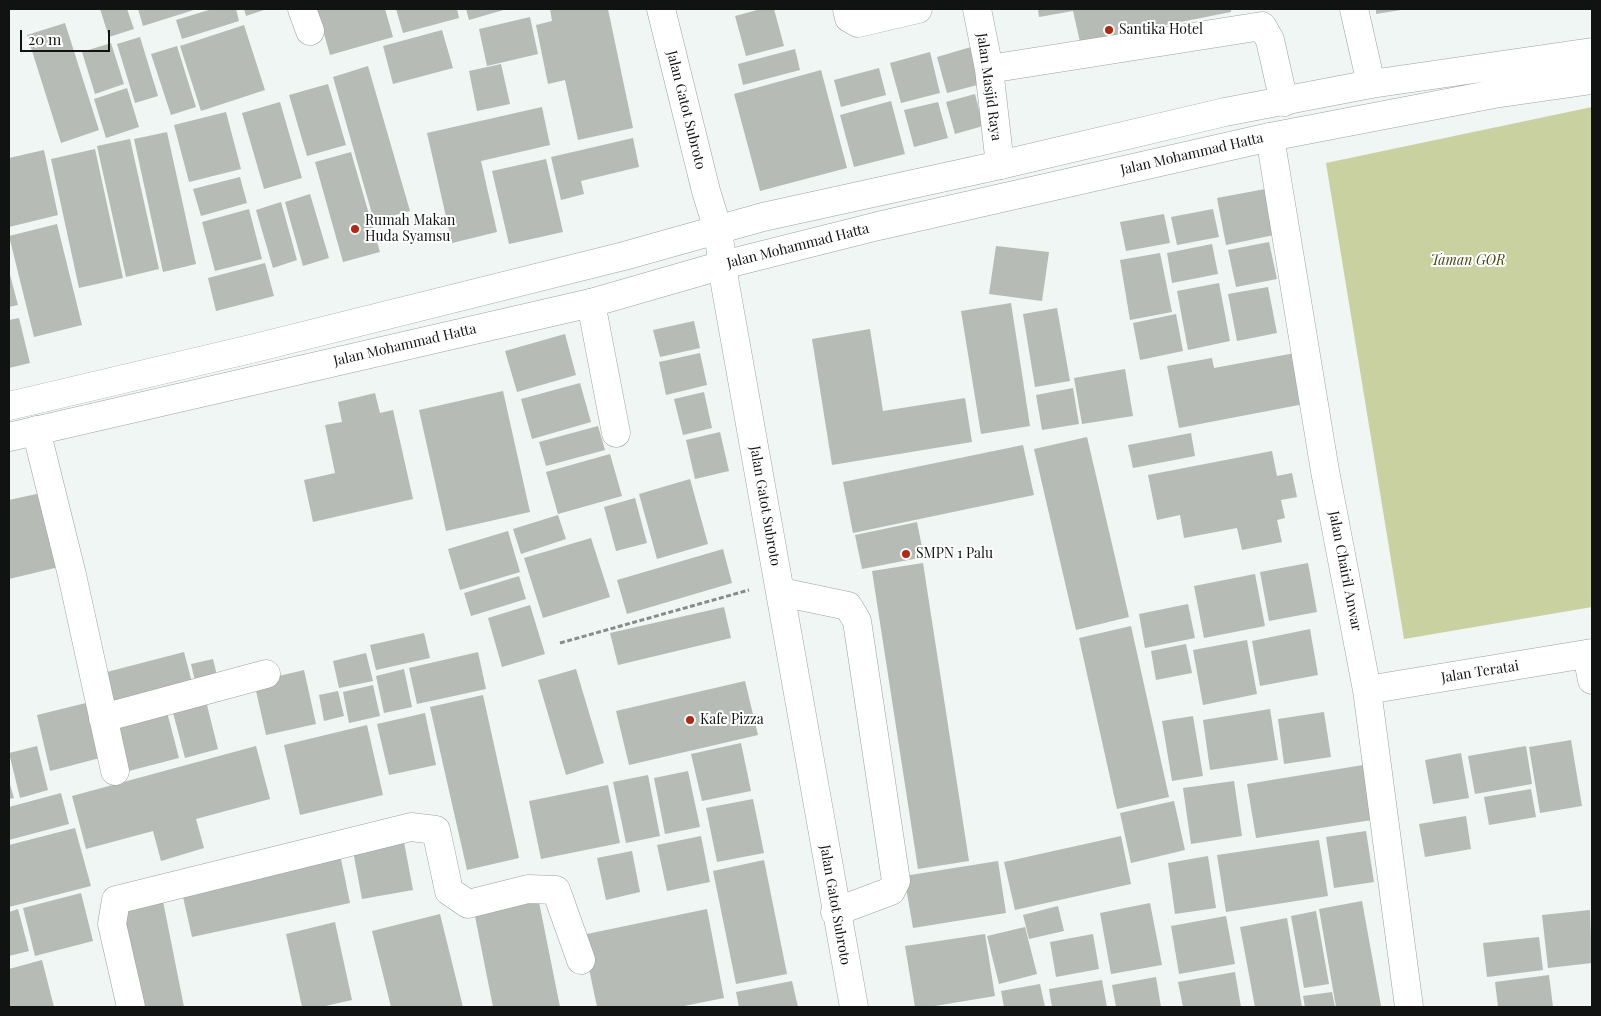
<!DOCTYPE html>
<style>
body{margin:0}
#map{position:relative;width:1601px;height:1016px;overflow:hidden;background:#eff6f3;font-family:"Playfair Display",serif}
canvas{display:block}
.frame{position:absolute;inset:0;border:10px solid #111312;pointer-events:none}
.scale{position:absolute;left:20px;top:30px;width:90px;height:22px;box-sizing:border-box;border:2px solid #111312;border-top:0;padding-left:6px;font-size:15px;line-height:18px;white-space:nowrap;color:#111312;-webkit-text-stroke:4px #fff;paint-order:stroke}
</style>
<div id="map">
<canvas width="1601" height="1016"></canvas>
<div class="frame"></div>
<div class="scale">20 m</div>
</div>
<script>
const ctx = document.querySelector('canvas').getContext('2d');
ctx.lineJoin = 'round';
function paint(path, color) { ctx.fillStyle = color; ctx.fill(path, 'evenodd'); }
function strokePath(path, color, width, dash) { ctx.strokeStyle = color; ctx.lineWidth = width; ctx.lineCap = dash ? 'butt' : 'round'; ctx.setLineDash(dash || []); ctx.stroke(path); }
function drawText(font, color, halo, rows, align = 'center') {
  ctx.font = font + ' "Playfair Display",serif'; ctx.lineWidth = 4; ctx.setLineDash([]); ctx.textBaseline = 'middle'; ctx.strokeStyle = halo; ctx.fillStyle = color; for (const [text, x, y, turn = 0] of rows) {
    ctx.save(); ctx.translate(x, y); ctx.rotate((+turn || 0) * Math.PI / 180); ctx.textAlign = isNaN(turn) ? turn : align; if (halo) ctx.strokeText(text, 0, 0); ctx.fillText(text, 0, 0); ctx.restore();
  }
}
paint(new Path2D(`
 M1592 107V607L1404 639 1326 163Z`), '#cad1a0');
paint(new Path2D(`
 M100 9H127L134 29 109 37Z
 M138 9H197L143 26Z
 M212 9H236L239 21 182 39 176 20Z
 M244 9H267L246 16Z
 M317 9H385L393 37 330 55Z
 M396 9H457L459 18 403 33Z
 M466 9H507L469 20Z
 M550 9H608L633 128 578 140 565 80 548 84 536 25 552 21Z
 M761 9H774L784 46 746 56 735 16Z
 M1038 9H1231V12L1080 42 1073 11 1039 17Z
 M1376 9H1401V10L1376 14Z
 M530 17 538 54 487 66 479 29Z
 M65 23 99 130 61 143 27 35Z
 M244 25 265 90 201 111 180 46Z
 M442 30 453 68 393 84 383 46Z
 M140 37 158 96 135 103 117 44Z
 M111 43 124 84 95 94 82 52Z
 M177 46 196 107 171 115 151 54Z
 M971 47 981 84 947 93 937 57Z
 M795 49 800 70 743 85 738 64Z
 M930 52 940 93 901 103 890 63Z
 M501 64 510 104 477 111 469 71Z
 M368 66 410 211 374 221 333 77Z
 M879 68 886 95 841 107 834 80Z
 M821 70 847 168 760 191 734 94Z
 M328 84 346 145 307 156 289 95Z
 M127 88 139 127 106 138 94 99Z
 M975 94 983 126 955 134 946 102Z
 M891 101 905 154 854 167 840 115Z
 M280 102 302 178 264 189 242 113Z
 M938 102 948 138 914 147 904 110Z
 M542 107 550 145 481 161 497 232 452 243 427 133Z
 M226 112 241 169 189 182 174 125Z
 M167 132 196 264 163 272 134 139Z
 M633 138 639 167 581 181 584 194 561 200 551 157Z
 M130 139 159 269 126 277 97 146Z
 M95 149 123 278 79 288 51 159Z
 M44 150 58 215 9 227V158Z
 M351 152 380 252 343 262 315 162Z
 M546 159 563 232 509 244 492 171Z
 M240 177 247 203 201 216 193 189Z
 M1265 189 1274 235 1226 245 1217 198Z
 M310 194 329 258 303 266 285 202Z
 M281 202 297 260 273 268 256 210Z
 M249 209 262 259 215 271 202 222Z
 M1213 209 1219 237 1177 245 1171 217Z
 M1164 214 1170 243 1126 251 1120 222Z
 M57 224 82 325 34 337 9 236Z
 M1269 242 1277 279 1236 287 1228 250Z
 M1212 244 1218 274 1172 283 1167 253Z
 M996 246 1049 252 1042 301 989 294Z
 M1160 253 1172 312 1130 320 1120 260Z
 M265 263 274 296 216 311 208 278Z
 M9 271 18 305 9 307Z
 M1219 283 1230 341 1188 350 1177 291Z
 M1268 287 1277 333 1237 341 1228 294Z
 M1011 303 1030 426 981 434 961 311Z
 M1057 308 1070 381 1035 387 1023 314Z
 M1176 314 1183 351 1140 360 1133 323Z
 M19 318 30 363 9 368V320Z
 M694 321 700 348 660 357 653 330Z
 M870 329 883 411 965 398 972 442 832 465 812 339Z
 M565 334 576 375 517 392 505 351Z
 M700 353 707 385 666 395 659 362Z
 M1295 353 1304 404 1179 428 1167 366 1212 358 1214 368Z
 M1125 369 1133 416 1082 424 1074 378Z
 M580 383 591 422 532 439 521 399Z
 M1073 388 1079 424 1042 430 1036 395Z
 M503 391 530 512 446 531 419 410Z
 M704 392 712 428 683 435 674 399Z
 M375 393 380 413 393 410 413 499 313 522 304 480 335 473 325 425 342 422 338 402Z
 M598 426 605 450 546 466 539 442Z
 M720 432 729 471 695 479 686 440Z
 M1191 433 1195 456 1133 468 1128 445Z
 M1087 437 1129 617 1076 630 1034 449Z
 M1023 445 1034 495 853 533 843 482Z
 M1272 451 1277 476 1292 473 1297 497 1281 500 1285 518 1277 520 1282 542 1242 550 1237 528 1184 538 1180 515 1157 520 1148 475Z
 M610 454 622 496 558 514 546 472Z
 M690 479 708 544 657 559 639 494Z
 M41 493 59 567 9 579V500Z
 M635 498 647 543 616 551 604 507Z
 M558 515 566 539 521 554 513 529Z
 M917 522 924 557 862 569 855 535Z
 M508 531 520 572 460 590 448 549Z
 M591 538 610 597 543 618 524 558Z
 M723 549 732 583 627 614 617 580Z
 M923 563 969 861 918 869 872 571Z
 M1308 563 1317 612 1269 621 1260 572Z
 M1255 574 1265 626 1204 638 1194 586Z
 M519 576 526 599 471 616 464 593Z
 M1188 604 1195 638 1145 648 1139 614Z
 M530 605 545 654 502 667 488 618Z
 M724 607 731 638 618 665 610 633Z
 M1131 626 1169 797 1117 809 1079 638Z
 M1310 629 1318 675 1260 686 1252 641Z
 M424 633 430 658 376 670 370 645Z
 M1247 640 1257 694 1203 705 1193 650Z
 M1186 644 1192 673 1156 680 1151 651Z
 M184 652 194 690 113 711 103 673Z
 M478 652 486 689 417 704 409 668Z
 M366 653 373 681 339 688 333 661Z
 M213 659 219 684 197 690 191 664Z
 M404 669 412 707 384 713 376 676Z
 M576 669 604 763 566 775 538 680Z
 M304 670 316 724 266 735 254 682Z
 M745 681 758 735 629 765 616 711Z
 M373 685 380 716 349 723 343 692Z
 M338 691 344 716 324 721 319 695Z
 M483 695 519 858 467 870 430 707Z
 M206 701 218 749 185 758 172 709Z
 M86 703 100 758 50 771 37 715Z
 M1270 709 1278 760 1210 770 1203 720Z
 M167 712 179 758 125 772 113 726Z
 M1324 712 1331 757 1284 764 1278 719Z
 M425 713 436 765 389 775 377 724Z
 M1193 716 1203 776 1172 781 1162 721Z
 M367 725 383 795 300 815 284 745Z
 M1571 740 1582 806 1540 813 1529 747Z
 M741 743 751 791 702 801 691 754Z
 M37 746 48 790 20 798 9 753Z
 M256 746 270 799 196 819 204 848 161 861 153 831 86 849 72 796Z
 M1526 746 1532 784 1475 794 1468 756Z
 M1461 753 1469 798 1433 804 1425 760Z
 M1363 765 1372 820 1256 838 1247 784Z
 M688 771 700 827 665 834 654 778Z
 M648 775 660 836 626 843 613 782Z
 M9 781 14 798 9 799Z
 M1234 781 1242 836 1191 844 1183 788Z
 M608 785 620 843 541 859 529 801Z
 M1531 789 1536 817 1489 825 1484 797Z
 M61 793 69 824 9 840V807Z
 M753 799 764 853 717 862 706 808Z
 M1174 801 1185 850 1131 863 1120 813Z
 M1466 816 1471 849 1425 857 1419 824Z
 M75 828 91 886 9 907V845Z
 M1366 831 1374 882 1334 888 1326 837Z
 M701 836 710 882 667 891 657 845Z
 M1121 836 1131 884 1015 910 1004 862Z
 M1319 840 1328 896 1226 912 1217 855Z
 M404 842 413 890 362 899 353 851Z
 M632 851 640 892 606 900 597 858Z
 M340 854 350 903 192 937 181 888Z
 M1208 856 1216 908 1175 914 1168 863Z
 M764 860 787 974 736 984 713 871Z
 M998 861 1006 913 913 928 904 876Z
 M537 892 560 1007H493L473 906Z
 M81 893 93 941 35 956 23 908Z
 M163 901 184 1007H136L117 910Z
 M1362 901 1381 1006 1336 1007 1319 909Z
 M1150 903 1162 965 1111 974 1100 913Z
 M1058 906 1064 931 1029 939 1023 915Z
 M18 909 29 951 9 956V912Z
 M707 909 724 998 679 1007H597L582 935Z
 M1590 910 1592 963 1548 968 1542 915Z
 M1316 911 1329 984 1304 988 1291 916Z
 M440 914 463 1007H391L372 931Z
 M1226 916 1235 964 1179 974 1171 926Z
 M1287 918 1302 1007H1255L1240 927Z
 M335 922 352 1000 321 1007H302L286 934Z
 M1025 927 1037 974 999 984 987 936Z
 M985 934 995 996 929 1007H915L905 946Z
 M1093 934 1099 969 1056 977 1050 942Z
 M1539 937 1543 970 1487 977 1483 943Z
 M42 960 54 1007H9V969Z
 M1235 972 1241 1007H1183L1178 982Z
 M1549 975 1553 1007H1498L1495 982Z
 M1156 977 1161 1007H1116L1112 985Z
 M1102 980 1107 1007H1052L1049 989Z
 M792 981 798 1007H739L736 992Z
 M1040 984 1045 1007H1004L1001 991Z
 M1332 992 1335 1007H1305L1303 996Z`), '#b6bbb6');
const minor = new Path2D(`
 M302 9 310 31
 M661 9 706 191 718 230 725 284 854 1007
 M847 9 849 18 858 23 918 9
 M977 9 989 69 1000 165
 M989 69 1262 26 1270 40 1284 102
 M1270 137 1325 471 1367 690 1409 1007
 M591 303 616 433
 M36 430 72 575 115 771
 M781 592 848 606 857 621 896 881 891 891 835 912
 M1587 654 1592 680
 M1367 690 1592 653
 M103 718 266 674
 M131 1007 112 924 116 900 411 827 436 830 449 891 468 904 528 889 556 890 581 960`);
const major = new Path2D(`
 M1354 9 1371 84
 M9 406 255 348 624 256 763 217 1000 165 1225 112 1371 84 1592 52
 M9 437 591 303 723 265 878 226 1270 137 1494 94 1592 80`);
strokePath(minor, '#9ca2a0', 29);
strokePath(major, '#9ca2a0', 29);
strokePath(new Path2D(`
 M560 643 749 590`), '#878c8a', 3, [5, 2.5]);
strokePath(minor, '#fff', 28);
strokePath(major, '#fff', 28);
for (const [x, y, r, color] of [
 [1109,30,5,"#b42710"],
 [355,229,5,"#b42710"],
 [906,554,5,"#b42710"],
 [690,720,5,"#b42710"]
]) { const dot = new Path2D(); dot.arc(x, y, r, 0, 2 * Math.PI); ctx.fillStyle = color; ctx.fill(dot); strokePath(dot, '#fff', 2); }
drawText('14px', '#111312', '#fff', [
 ["Santika Hotel",1119,30],
 ["Rumah Makan",365,221],
 ["Huda Syamsu",365,237],
 ["SMPN 1 Palu",916,554],
 ["Kafe Pizza",700,720]
], 'left');
drawText('14px', '#111312', '#fff', [
 ["Jalan Masjid Raya",989,87,82],
 ["Jalan Gatot Subroto",686,110,76],
 ["Jalan Mohammad Hatta",1192,154,-13],
 ["Jalan Mohammad Hatta",798,246,-14],
 ["Jalan Mohammad Hatta",405,345,-13],
 ["Jalan Gatot Subroto",765,506,80],
 ["Jalan Chairil Anwar",1345,571,79],
 ["Jalan Teratai",1480,672,-9],
 ["Jalan Gatot Subroto",835,905,80]
]);
drawText('italic 14px', '#454913', '#fff', [
 ["Taman GOR",1468,261]
]);
</script>
